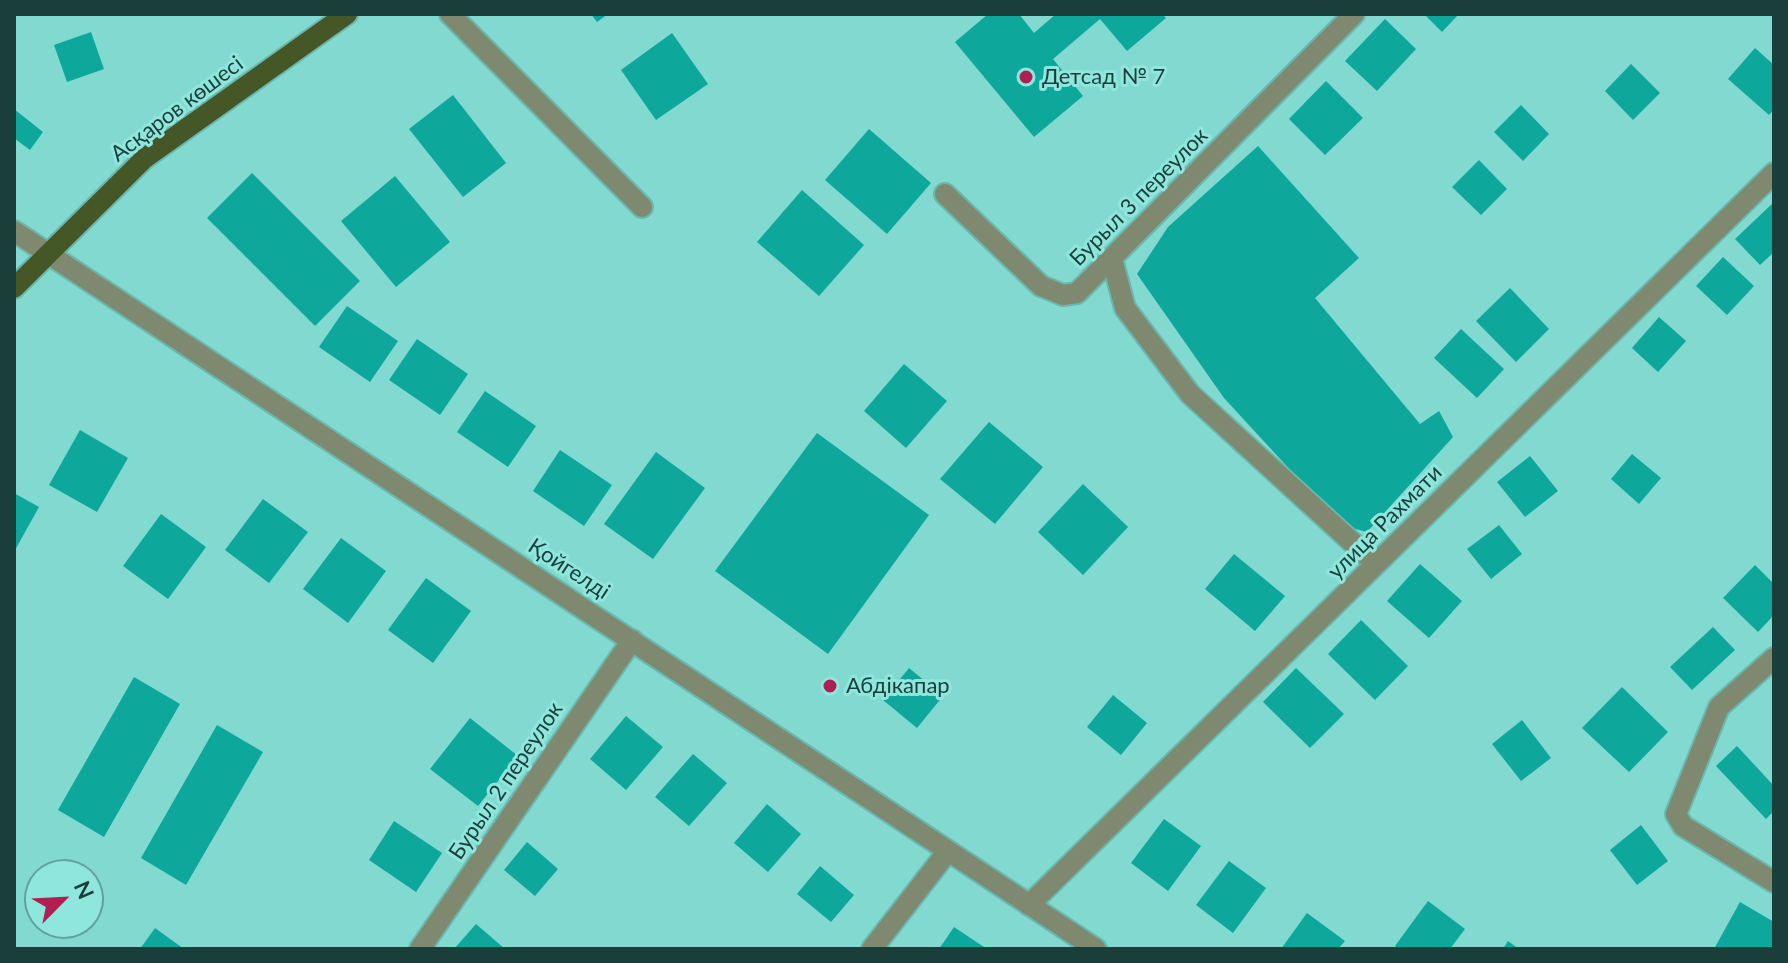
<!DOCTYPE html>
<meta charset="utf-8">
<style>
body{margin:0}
#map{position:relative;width:1788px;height:963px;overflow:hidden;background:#81d9cf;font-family:Lato,sans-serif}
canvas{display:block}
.frame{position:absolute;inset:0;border:16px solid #1a3f3b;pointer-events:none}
.north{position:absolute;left:24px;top:859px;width:80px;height:80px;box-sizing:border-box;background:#8ee6dc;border:2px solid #60a39c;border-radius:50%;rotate:66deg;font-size:22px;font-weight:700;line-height:32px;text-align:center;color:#1a3f3b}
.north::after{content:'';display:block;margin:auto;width:28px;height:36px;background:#af1f53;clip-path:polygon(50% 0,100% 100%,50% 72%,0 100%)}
</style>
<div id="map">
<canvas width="1788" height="963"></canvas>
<div class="frame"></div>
<div class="north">N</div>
</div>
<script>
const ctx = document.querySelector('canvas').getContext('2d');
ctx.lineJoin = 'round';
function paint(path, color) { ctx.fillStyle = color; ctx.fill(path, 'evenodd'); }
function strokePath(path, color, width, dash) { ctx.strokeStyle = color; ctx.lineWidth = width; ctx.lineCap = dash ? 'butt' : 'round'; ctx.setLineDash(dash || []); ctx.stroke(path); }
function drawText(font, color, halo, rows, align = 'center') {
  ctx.font = font + ' Lato,sans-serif'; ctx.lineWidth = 6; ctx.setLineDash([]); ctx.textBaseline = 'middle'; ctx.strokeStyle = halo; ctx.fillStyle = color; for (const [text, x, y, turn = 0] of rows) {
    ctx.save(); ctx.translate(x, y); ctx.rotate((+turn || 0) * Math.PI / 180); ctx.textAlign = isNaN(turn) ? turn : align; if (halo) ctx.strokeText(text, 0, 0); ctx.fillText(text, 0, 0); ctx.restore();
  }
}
paint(new Path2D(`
 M591 14H608L597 22Z
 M988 14H1019L1034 33 1056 14H1162L1166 18 1127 51 1100 19 1053 59 1083 96 1034 137 955 42Z
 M1424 14H1459L1442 32Z
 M1385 19 1416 49 1377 91 1345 61Z
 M91 32 104 69 67 82 54 45Z
 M672 33 708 84 656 120 621 70Z
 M1755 48 1774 65V109L1769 115 1728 79Z
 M1631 64 1660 93 1633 120 1605 91Z
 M1326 81 1363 118 1325 155 1289 119Z
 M453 95 506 163 463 197 409 129Z
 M1521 105 1549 134 1523 161 1494 132Z
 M14 109 43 132 30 150 14 138Z
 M869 129 931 183 887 234 825 180Z
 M1258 146 1359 258 1315 298 1420 424 1439 411 1453 437 1367 532 1341 525 1224 398 1137 274 1168 227Z
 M1479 160 1507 189 1481 215 1452 187Z
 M252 173 360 281 315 326 207 218Z
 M395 176 450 242 396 287 341 221Z
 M802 190 864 245 819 296 757 242Z
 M1774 202V252L1760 265 1735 239Z
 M1723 257 1754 286 1727 315 1696 286Z
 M1510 288 1549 329 1516 362 1476 321Z
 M347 306 398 341 370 382 319 347Z
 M1659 317 1686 341 1658 372 1632 348Z
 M1461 329 1504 369 1477 398 1434 358Z
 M417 339 468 374 440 415 389 380Z
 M904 364 947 401 906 448 864 411Z
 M485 391 536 426 508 467 457 432Z
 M989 422 1043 467 995 524 940 479Z
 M80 430 128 458 97 512 49 485Z
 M817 433 929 515 828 654 715 571Z
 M560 450 612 485 584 526 533 491Z
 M656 452 705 488 653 559 604 524Z
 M1632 454 1661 478 1639 504 1611 479Z
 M1530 456 1558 491 1525 517 1497 482Z
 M1083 484 1128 527 1083 575 1038 532Z
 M14 493 39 507 14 552Z
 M263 499 308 532 269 583 225 550Z
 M161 514 206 547 168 599 123 566Z
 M1499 525 1522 554 1491 579 1467 549Z
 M341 538 386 571 348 623 303 589Z
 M1234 554 1285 596 1255 631 1205 589Z
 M1420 564 1462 601 1429 638 1387 601Z
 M1755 565 1774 584V615L1758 632 1723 598Z
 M426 578 471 611 433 663 388 630Z
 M1361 620 1408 666 1375 700 1328 654Z
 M1713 627 1735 650 1692 690 1670 667Z
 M909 668 943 696 917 728 883 700Z
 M1296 668 1344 714 1310 748 1263 702Z
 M134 677 180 704 104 837 58 810Z
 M1622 687 1668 732 1629 772 1582 728Z
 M1113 695 1147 723 1121 755 1087 727Z
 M626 716 663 747 626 790 590 759Z
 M470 718 518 756 478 806 430 769Z
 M1522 720 1551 758 1521 781 1492 744Z
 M217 725 263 752 186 885 141 858Z
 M1737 746 1774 786V811L1766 819 1716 766Z
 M693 754 727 783 689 826 655 797Z
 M767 804 801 834 768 872 734 843Z
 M1164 819 1201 846 1168 891 1131 863Z
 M394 821 442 853 416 892 369 860Z
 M1641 825 1668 861 1637 885 1610 850Z
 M527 842 558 869 535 896 504 870Z
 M1229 861 1266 888 1233 933 1196 905Z
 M820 866 854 895 831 922 797 894Z
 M1428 901 1465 929 1450 949H1400L1395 946Z
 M1740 902 1774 922V949H1714Z
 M1307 913 1345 941 1338 949H1281Z
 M476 924 505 949H454Z
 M954 927 987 949H939Z
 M155 928 184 949H140Z
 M1508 941 1519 949H1503Z`), '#0ea79c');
const minor = new Path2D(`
 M450 14 642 207
 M945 194 1041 286 1063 295 1077 293 1354 14
 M14 231 1096 949
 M1112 259 1125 308 1190 394 1376 564
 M1774 658 1719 707 1676 814 1683 826 1774 882
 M1029 905 1774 173
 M420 949 632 640
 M872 949 948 851`);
const major = new Path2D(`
 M14 288 145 158 347 14`);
strokePath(minor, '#6ab7ae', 24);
strokePath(major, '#6ab7ae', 24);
strokePath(minor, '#7f8970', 20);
strokePath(major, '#455627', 20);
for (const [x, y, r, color] of [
 [1026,77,8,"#af1f53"],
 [830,686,8,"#af1f53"]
]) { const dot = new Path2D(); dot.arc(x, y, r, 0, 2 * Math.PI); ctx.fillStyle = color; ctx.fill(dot); strokePath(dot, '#8ee6dc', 3); }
drawText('22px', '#1a3f3b', '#8ee6dc', [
 ["Детсад № 7",1042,77],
 ["Абдiкапар",846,686]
], 'left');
drawText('22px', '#1a3f3b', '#8ee6dc', [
 ["Асқаров көшесі",177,109,-37],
 ["Бурыл 3 переулок",1139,197,-45],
 ["улица Рахмати",1385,522,-45],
 ["Қойгелді",569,569,33],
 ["Бурыл 2 переулок",506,781,-56]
]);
</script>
